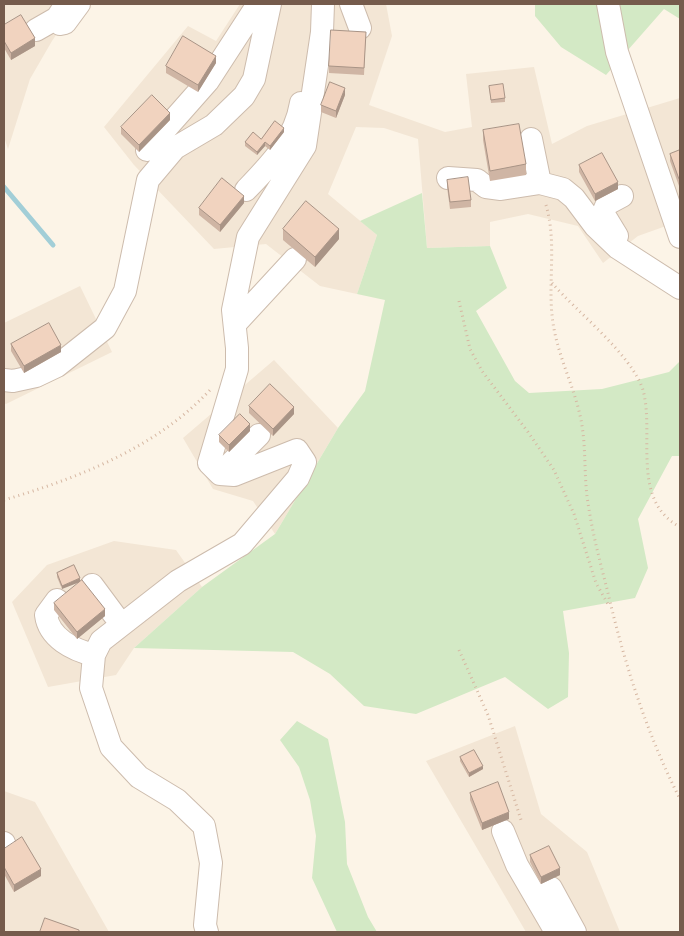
<!DOCTYPE html>
<style>
body{margin:0}
#map{position:relative;width:684px;height:936px;overflow:hidden;background:#fcf4e7;font-family:Manrope,sans-serif}
canvas{display:block}
.frame{position:absolute;inset:0;border:5px solid #755b4c;pointer-events:none}
</style>
<div id="map">
<canvas width="684" height="936"></canvas>
<div class="frame"></div>
</div>
<script>
const ctx = document.querySelector('canvas').getContext('2d');
ctx.lineJoin = 'round';
function paint(path, color) { ctx.fillStyle = color; ctx.fill(path, 'evenodd'); }
function strokePath(path, color, width, dash) { ctx.strokeStyle = color; ctx.lineWidth = width; ctx.lineCap = dash ? 'butt' : 'round'; ctx.setLineDash(dash || []); ctx.stroke(path); }
paint(new Path2D(`
 M4 4H73L71 13 52 41 30 79 8 149 4 137Z
 M240 4H386L392 36 369 105 445 132 472 127 466 74 534 67 552 144 587 126 680 98V221L638 236 603 263 578 226 528 214 490 222V246L427 248 418 139 384 128 356 127 328 194 377 235 357 294 320 286 266 244 214 249 134 165 104 127 188 26 216 41Z
 M80 286 112 352 6 404 4 403V323Z
 M274 360 338 428 275 534 253 501 213 489 183 438Z
 M114 541 176 550 202 587 134 648 116 675 48 687 12 602 47 565Z
 M515 726 541 814 587 852 620 932H526L426 761Z
 M4 791 35 802 109 932H4Z`), '#f3e6d5');
paint(new Path2D(`
 M535 4H680V19L664 9 606 75 561 47 535 16Z
 M422 193 427 248 490 246 507 288 476 311 515 381 529 393 602 389 669 372 680 361V456H672L638 519 648 568 635 598 563 611 569 653 568 697 548 709 505 677 416 714 364 706 330 674 293 652 134 648 202 587 275 534 338 428 365 391 385 300 357 294 377 235 360 221Z
 M297 721 328 739 345 822 347 864 368 917 377 932H337L312 878 316 836 310 800 299 767 280 740Z`), '#d3e9c5');
strokePath(new Path2D(`
 M4 187 53 245`), '#a2ced7', 5);
const minor = new Path2D(`
 M66 4 57 18 60 24 65 23 79 4
 M351 4 360 28
 M608 4 617 52 680 237
 M36 30 57 18
 M531 139 540 183
 M147 150 208 81 258 4
 M448 178 477 180 486 187 501 189 540 183 563 189 574 198 595 226 618 248 680 288
 M246 190C271 164 295 140 301 103
 M617 236 603 213 607 204 622 196
 M235 324 295 259
 M4 380 13 381 36 376 57 366 105 328 125 291 148 180 175 148 214 125 244 96 254 79 270 4
 M220 474 259 435
 M92 585 115 616
 M57 600 46 615C49 638 73 650 94 655
 M503 831 517 865 556 932
 M4 843 5 846
 M551 888 575 932
 M207 932 205 925 211 863 204 826 177 800 139 777 111 747 91 688 94 655 101 641 178 581 242 544 298 478 305 462 297 450 234 475 220 474 209 463 237 369V348L233 310 248 237 305 146 322 32 323 4`);
strokePath(minor, '#cdbcad', 24);
strokePath(new Path2D(`
 M546 205C558 246 546 288 554 329 560 361 575 389 581 420 586 445 584 471 587 496 591 527 599 558 607 589 624 662 646 732 680 799
 M552 283C577 312 632 355 643 390 655 434 630 500 680 527
 M459 301 470 349 482 371 528 432 554 470 574 514 596 583 609 606
 M4 500C78 478 156 448 210 390
 M459 650 488 715 521 820`), '#d6b7a2', 3, [1, 4]);
strokePath(minor, '#fff', 22);
paint(new Path2D(`
 M4 25 35 46 11 60 4 48Z
 M366 32 364 75 329 73V66Z
 M216 63 198 92 166 73V66Z
 M489 86 505 98V102L491 103Z
 M345 95 336 118 321 112V105Z
 M170 120 139 152 121 134V127Z
 M483 130 526 164V175L490 181 483 140Z
 M284 132 270 150 265 146 257 155 245 146V142L261 139Z
 M680 150V186H679L670 161V154Z
 M579 165 618 189 595 201 579 172Z
 M447 180 471 200V207L450 209 447 187Z
 M244 203 220 232 199 215V208Z
 M283 229 339 239 315 267 283 240Z
 M11 344 61 352 24 373 11 351Z
 M249 406 294 414 273 436 249 413Z
 M250 431 229 452 219 442V435Z
 M74 565 62 589 57 577V573Z
 M54 603 105 616 77 639 54 610Z
 M460 757 483 769 469 777 460 761Z
 M470 793 509 819 482 830 470 800Z
 M4 849 41 876 14 892 4 874Z
 M530 855 560 875 541 884 530 862Z`), '#cfb5a4');
paint(new Path2D(`
 M35 38V46L11 60V53Z
 M216 56V63L198 92V85Z
 M345 88V95L336 118V111Z
 M170 113V120L139 152V145Z
 M284 128V132L270 150V146Z
 M265 142V146L257 155V152Z
 M618 182V189L595 201V194Z
 M244 196V203L220 232V225Z
 M339 229V239L315 267V257Z
 M61 345V352L24 373V366Z
 M294 407V414L273 436V429Z
 M250 424V431L229 452V445Z
 M80 578V582L62 589V586Z
 M105 609V616L77 639V632Z
 M483 766V769L469 777V773Z
 M509 812V819L482 830V823Z
 M560 868V875L541 884V877Z
 M41 869V876L14 892V885Z`), '#a99486');
const building = new Path2D(`
 M21 15 35 38 11 53 4 41V25Z
 M331 30 366 32 364 68 329 66Z
 M183 36 216 56 198 85 166 66Z
 M330 82 345 88 336 111 321 105Z
 M503 84 505 98 491 100 489 86Z
 M152 95 170 113 139 145 121 127Z
 M275 121 284 128 270 146 265 142 257 152 245 142 253 132 261 139Z
 M519 124 526 164 490 171 483 130Z
 M680 150V179H679L670 154Z
 M602 153 618 182 595 194 579 165Z
 M468 177 471 200 450 202 447 180Z
 M222 178 244 196 220 225 199 208Z
 M306 201 339 229 315 257 283 229Z
 M49 323 61 345 24 366 11 344Z
 M270 384 294 407 273 429 249 406Z
 M240 414 250 424 229 445 219 435Z
 M74 565 80 578 62 586 57 573Z
 M82 580 105 609 77 632 54 603Z
 M474 750 483 766 469 773 460 757Z
 M498 782 509 812 482 823 470 793Z
 M22 837 41 869 14 885 4 867V849Z
 M549 846 560 868 541 877 530 855Z
 M45 918 79 930V932H40Z`);
paint(building, '#f1d3bf');
strokePath(building, '#a99486', 1);
</script>
